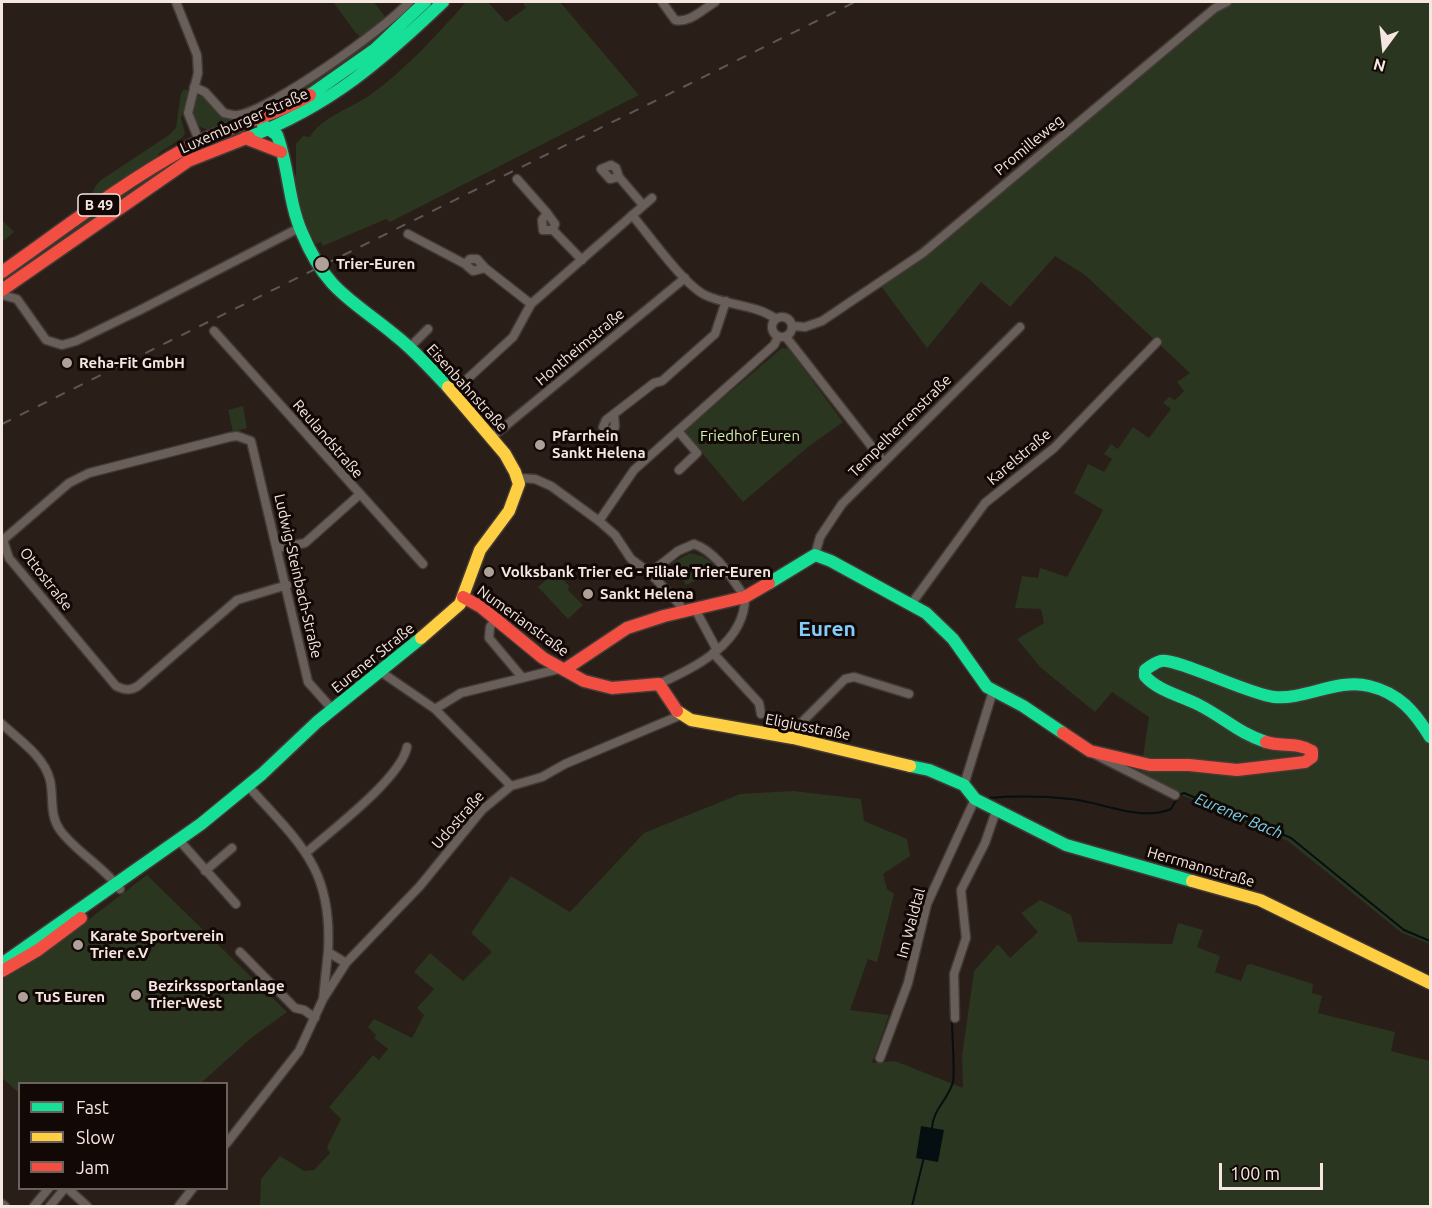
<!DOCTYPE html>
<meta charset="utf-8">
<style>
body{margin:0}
#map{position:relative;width:1432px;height:1208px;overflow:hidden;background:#2a1e19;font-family:Ubuntu,sans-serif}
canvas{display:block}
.frame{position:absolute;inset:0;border:3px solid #f6e6e0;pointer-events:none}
.legend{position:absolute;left:18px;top:1082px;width:210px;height:108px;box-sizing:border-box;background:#120805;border:2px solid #6d615d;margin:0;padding:8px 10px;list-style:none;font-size:18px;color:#f6e6e0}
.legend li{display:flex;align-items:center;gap:12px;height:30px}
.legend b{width:30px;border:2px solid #6d615d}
.north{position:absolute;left:1354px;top:18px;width:60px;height:60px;-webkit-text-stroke:4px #120805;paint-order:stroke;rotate:195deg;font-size:16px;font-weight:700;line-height:24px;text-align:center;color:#f6e6e0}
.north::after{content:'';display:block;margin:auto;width:21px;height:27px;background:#f6e6e0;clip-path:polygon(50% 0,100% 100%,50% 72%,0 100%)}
.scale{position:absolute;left:1219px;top:1163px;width:104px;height:27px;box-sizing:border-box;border:3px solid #f6e6e0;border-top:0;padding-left:8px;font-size:18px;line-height:21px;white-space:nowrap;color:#f6e6e0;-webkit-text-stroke:4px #120805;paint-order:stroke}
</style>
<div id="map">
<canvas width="1432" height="1208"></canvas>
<div class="frame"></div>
<ul class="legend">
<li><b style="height:8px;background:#16e098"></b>Fast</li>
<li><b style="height:8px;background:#ffcf43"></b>Slow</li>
<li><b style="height:8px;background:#f24e42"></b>Jam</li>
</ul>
<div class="north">N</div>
<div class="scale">100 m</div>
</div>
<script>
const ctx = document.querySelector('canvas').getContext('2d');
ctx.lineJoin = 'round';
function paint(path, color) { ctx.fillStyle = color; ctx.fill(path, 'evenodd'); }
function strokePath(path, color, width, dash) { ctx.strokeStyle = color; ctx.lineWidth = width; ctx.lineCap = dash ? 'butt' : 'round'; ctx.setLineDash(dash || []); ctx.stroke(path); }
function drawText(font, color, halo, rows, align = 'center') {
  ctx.font = font + ' Ubuntu,sans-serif'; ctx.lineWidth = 6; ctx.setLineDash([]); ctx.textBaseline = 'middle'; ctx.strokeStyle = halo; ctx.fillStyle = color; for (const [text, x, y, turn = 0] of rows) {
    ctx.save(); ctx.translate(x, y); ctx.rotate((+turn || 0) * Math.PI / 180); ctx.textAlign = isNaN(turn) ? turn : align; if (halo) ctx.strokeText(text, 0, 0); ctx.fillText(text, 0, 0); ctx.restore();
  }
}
paint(new Path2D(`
 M333 2H374L386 18 361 37 356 33Z
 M413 2H420L394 28 321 85 251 118 208 130 196 125 191 110 195 97 201 95C206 98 207 101 211 105 221 118 232 116 247 116 299 84 374 47 413 2Z
 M466 2H488L506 22 526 8 522 2H560L639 95 390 222 386 219 323 246 321 242 316 244 296 207 292 179 296 175V144L303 136 310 137C321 117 352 108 370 95 406 69 437 35 466 2Z
 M1219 2H1430V944L1402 933 1288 841 1140 777 1149 717 1112 692 1095 712 1040 667 1017 639 1044 623 1041 609 1015 608 1022 576 1038 578 1040 568 1067 577 1103 510 1074 493 1088 464 1104 472 1112 459 1104 454 1111 444 1118 449 1133 427 1149 438 1171 409 1163 403 1169 397 1175 400 1184 391 1177 382 1190 373 1085 275 1055 256 1010 307 981 282 927 348 878 282Z
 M185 89 189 92 181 118 185 133 182 138 159 153 156 159 92 206 85 202C93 195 93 187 101 180L169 135 176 128 181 93Z
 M195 148 2 285V277L154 172Z
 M2 220 14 232 2 242Z
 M782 348 789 349 843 422 808 447 743 502 684 431Z
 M243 406 247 428 233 432 228 410Z
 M690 553 702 556 711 562 708 567 711 573 686 585 672 563Z
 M561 567 569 576 564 581 569 586 568 590 583 605 568 619 538 587Z
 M793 791 861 799 864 821 907 839 910 856 883 874 887 889 894 894 877 962 868 959 850 1010 889 1015 872 1063 895 1061 963 1088 962 1056 974 971 998 944 1010 958 1038 932 1021 913 1040 900 1071 915 1078 942 1172 944 1178 923 1203 930 1197 947 1220 956 1215 972 1241 981 1247 965 1251 964 1313 984 1312 993 1322 996 1318 1013 1395 1032 1391 1051 1430 1061V1206H260L261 1179 280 1156 304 1171 314 1170 330 1153 327 1147 341 1119 329 1107 373 1055 379 1060 388 1049 374 1038 376 1035 368 1027 374 1019 412 1038 424 1015 417 1008 434 989 414 972 430 953 463 981 492 952 471 933 511 876 570 912 644 833 740 794Z
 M147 875 287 1012 251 1038 201 1083 20 1084 19 1093 2 1078V979L75 930Z`), '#2a361f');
paint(new Path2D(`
 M921 1126 944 1130 938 1162 916 1158Z`), '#050f11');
strokePath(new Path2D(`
 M987 798C1015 796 1043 796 1071 799 1102 802 1140 822 1171 809L1179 795 1184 793 1291 838 1404 930 1430 941
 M932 1128C933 1109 948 1100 953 1082 955 1073 952 1033 952 1020
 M912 1206 924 1157`), '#050f11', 2);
const street = new Path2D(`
 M176 2 197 55 198 73 188 113 200 143
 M662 2 675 20C690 23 702 10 715 2
 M194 87 205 92 224 113C229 114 234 116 238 115 271 110 386 28 409 2
 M619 177 610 179 601 169 611 165 616 168 619 177 643 205
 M517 179 547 213 542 220 543 230H553L582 260
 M547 213 555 224 553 230
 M632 215C649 235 684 285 705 295 728 306 755 304 776 319
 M408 234 465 264 473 271 485 268 531 304
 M465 264 470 259H477L485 268
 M2 295 17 299 46 340 62 345 76 341 140 310 301 227
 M772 327a10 10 0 1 1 20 0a10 10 0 1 1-20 0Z
 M793 326 805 327 822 321 923 253 1215 8 1227 2
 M214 331 423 564
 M786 337 883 461
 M409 348 428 329
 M452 393 513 337 531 304 652 198
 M614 415 615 427 608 432 603 427 606 420 654 383 662 381 715 334 726 301
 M678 431 697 453 679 470
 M492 437 685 278
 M519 478 535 479 551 486 599 521 615 535 631 559 650 573 680 605 682 612
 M599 521 634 470 774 345 778 337
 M278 548 305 543 359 495
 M815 555 820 537 842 504 1020 327
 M650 573 678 551 694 544C717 552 731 578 745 597 745 644 695 667 659 684
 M287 585 237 600 138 686C130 691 124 690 116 686L9 558 3 540 69 483 89 473 230 437 237 436 251 441 308 682 333 710
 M912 603 985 503 1054 448 1157 342
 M695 609 717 650
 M495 620 490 627 489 638 521 676
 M713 653 759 703 761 714
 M381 672 435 709 511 786
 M435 709 461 693 559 669
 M2 724C19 740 44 756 50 780 54 797 49 815 60 830 76 852 103 866 120 889
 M793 738 796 728 845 679 854 677 909 694
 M1096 755 1175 795
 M964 785 993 691
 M248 786C300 844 333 868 328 952L346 963
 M178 839 236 904
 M307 852C332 830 401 778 407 747
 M205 871 232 848
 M240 952 295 1008 304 1010 315 1018
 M323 999 328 952
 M955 1018 954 974 966 938 961 890 985 843 996 811
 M880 1058 908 983 927 904 975 799
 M226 1144 299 1051 323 999 346 963 420 886 482 810 511 786 542 777 565 764 681 715
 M67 1188 87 1206
 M2 1204 5 1206
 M34 1206 49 1188
 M50 1206 65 1188
 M179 1206 193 1188`);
const fast = new Path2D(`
 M310 95 374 50 425 2
 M263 125 277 135C289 167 288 201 302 233 327 292 350 298 396 336 415 351 431 369 448 387
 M249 137C331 105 380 62 443 2
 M769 583 815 555 831 561 926 613 953 639 987 687 1023 706 1063 733
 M1266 742C1240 734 1223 717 1199 705 1182 696 1158 691 1145 676V670C1149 667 1156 662 1161 661 1177 658 1248 694 1274 697 1305 700 1338 678 1369 686 1399 693 1415 712 1430 737
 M910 766 929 770 964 785 975 799 1066 845 1192 881
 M2 967 6 961 201 824 262 774 317 722 421 638`);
const slow = new Path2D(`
 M421 638 460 604 480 550 509 511 519 484 515 472 505 454 448 387
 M677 711 691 720 793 738 910 766
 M1192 881 1260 900 1430 983`);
const jam = new Path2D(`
 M245 138 281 152
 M2 272C63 229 122 183 188 147 227 126 271 118 310 95
 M2 290 188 161 249 137
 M463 597 481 607 543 658 584 681 612 688 659 684 677 711
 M564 670 627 628 664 616 745 597 769 583
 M1063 733 1090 751 1150 765H1189L1237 770 1305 762 1312 757V751C1298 742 1281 747 1266 742
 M2 971 38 950 81 918`);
strokePath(street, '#433935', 11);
strokePath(fast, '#433935', 15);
strokePath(slow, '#433935', 15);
strokePath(jam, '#433935', 15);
strokePath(street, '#685f5a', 8);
strokePath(fast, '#16e098', 12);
strokePath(slow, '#ffcf43', 12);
strokePath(jam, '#f24e42', 12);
strokePath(new Path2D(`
 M2 424 855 2`), '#605653', 2, [10, 10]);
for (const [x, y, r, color] of [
 [322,264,8,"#afa09a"],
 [67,363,6,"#afa09a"],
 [540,445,6,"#afa09a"],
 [489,572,6,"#afa09a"],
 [588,594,6,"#afa09a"],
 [78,945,6,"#afa09a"],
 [136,995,6,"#afa09a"],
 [23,997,6,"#afa09a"]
]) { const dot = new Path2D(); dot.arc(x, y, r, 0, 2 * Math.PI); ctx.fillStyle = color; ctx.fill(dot); strokePath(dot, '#120805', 2); }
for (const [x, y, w] of [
 [99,205,42]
]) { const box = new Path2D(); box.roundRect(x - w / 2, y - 11, w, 22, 4.5); ctx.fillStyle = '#120805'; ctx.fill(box); strokePath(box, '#f6e6e0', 1.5); }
drawText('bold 14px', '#f6e6e0', null, [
 ["B 49",99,205]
]);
drawText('15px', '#f6e6e0', '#120805', [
 ["Luxemburger Straße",244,121,-24],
 ["Promilleweg",1029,145,-40],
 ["Hontheimstraße",580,347,-40],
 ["Eisenbahnstraße",467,388,48],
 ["Tempelherrenstraße",900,426,-45],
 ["Reulandstraße",328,439,49],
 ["Karelstraße",1019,457,-40],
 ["Ludwig-Steinbach-Straße",298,576,77],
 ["Ottostraße",46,579,52],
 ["Numerianstraße",523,621,36],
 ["Eurener Straße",373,658,-39],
 ["Eligiusstraße",808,727,11],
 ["Udostraße",458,820,-49],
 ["Herrmannstraße",1201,867,16],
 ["Im Waldtal",911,923,-75]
]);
drawText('bold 15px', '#f6e6e0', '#120805', [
 ["Trier-Euren",336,264],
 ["Reha-Fit GmbH",79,363],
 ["Pfarrhein",552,436],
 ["Sankt Helena",552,453],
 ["Volksbank Trier eG - Filiale Trier-Euren",501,572],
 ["Sankt Helena",600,594],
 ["Karate Sportverein",90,936],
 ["Trier e.V",90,953],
 ["Bezirkssportanlage",148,986],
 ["Trier-West",148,1003],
 ["TuS Euren",35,997]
], 'left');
drawText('15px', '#cbf1b4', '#120805', [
 ["Friedhof Euren",750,436]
]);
drawText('italic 16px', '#79d2e6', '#120805', [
 ["Eurener Bach",1239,816,23]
]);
drawText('bold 21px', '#81ccfb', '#120805', [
 ["Euren",827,629]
]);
</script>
